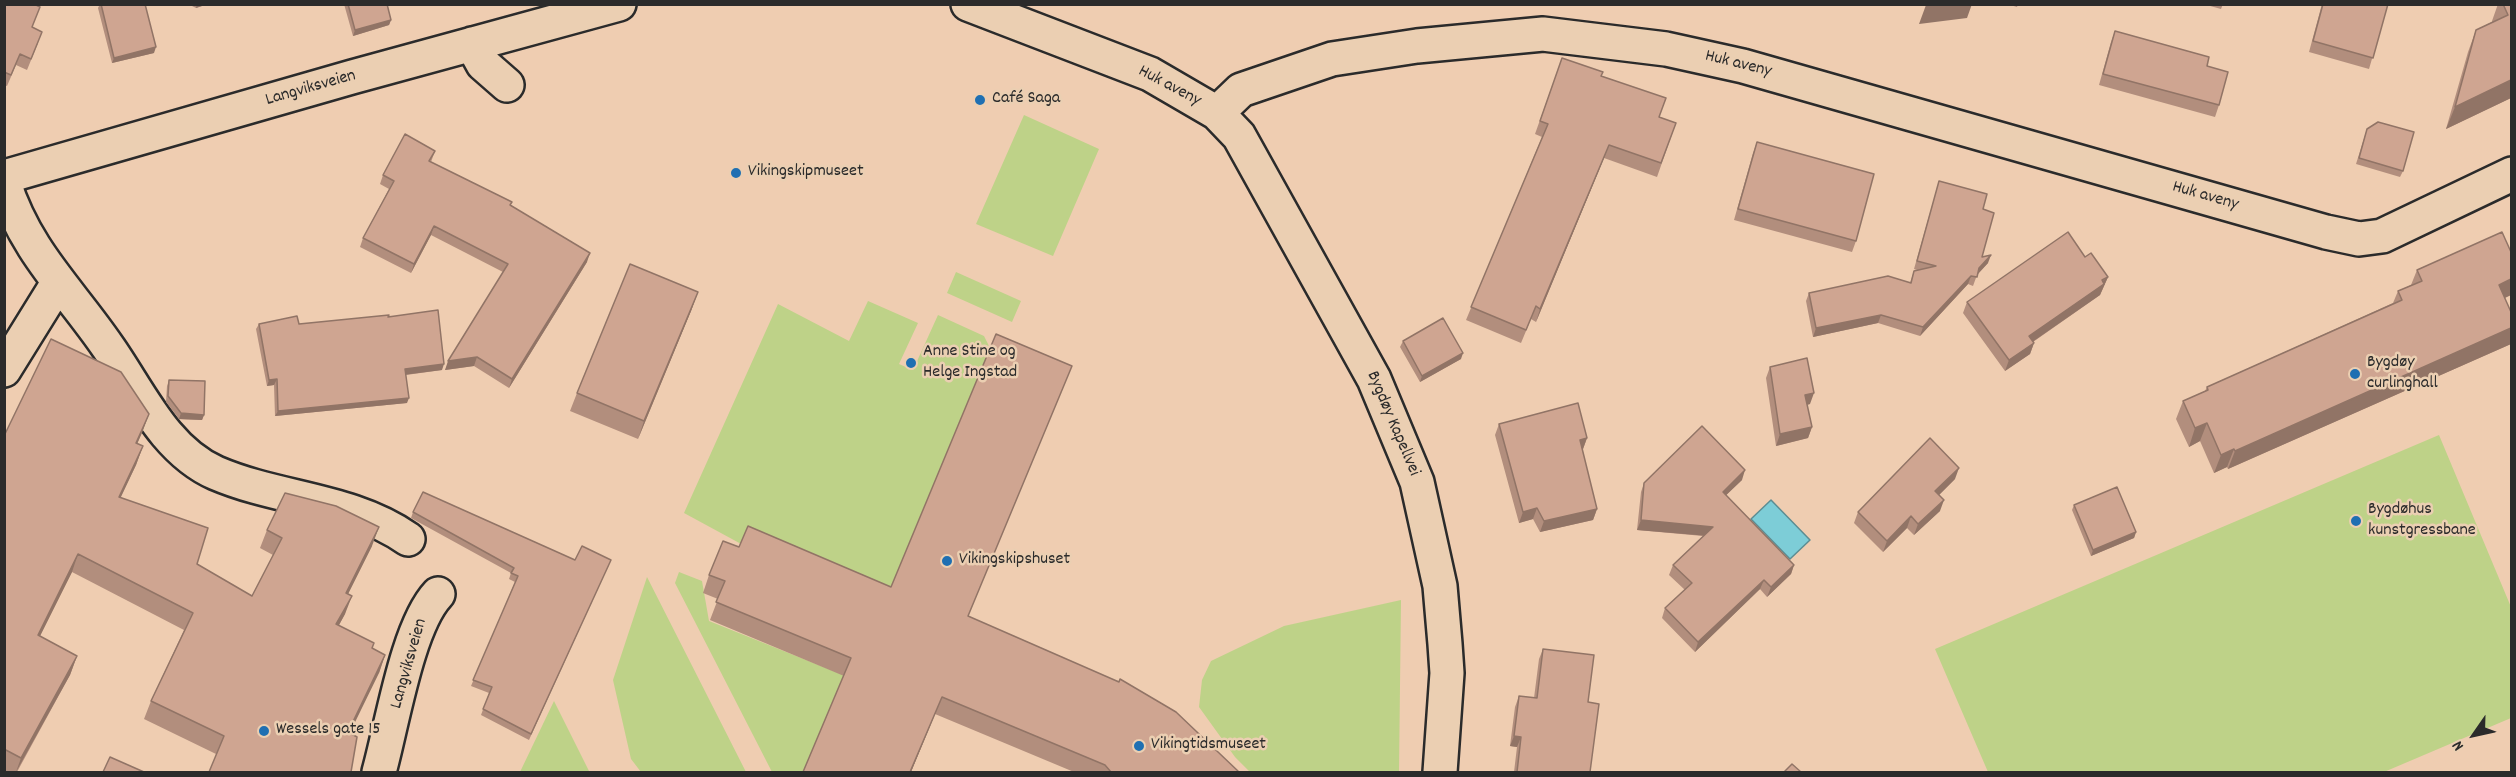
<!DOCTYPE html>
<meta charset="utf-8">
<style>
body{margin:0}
#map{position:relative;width:2516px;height:777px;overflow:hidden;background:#efcdb1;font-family:Dekko,sans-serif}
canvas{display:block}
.frame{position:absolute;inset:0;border:6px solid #2b2b2b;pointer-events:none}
.north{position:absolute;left:2444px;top:705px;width:60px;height:60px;-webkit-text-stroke:4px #ebcfb2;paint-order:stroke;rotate:236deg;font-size:16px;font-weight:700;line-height:24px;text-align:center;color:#2b2b2b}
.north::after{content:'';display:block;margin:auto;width:21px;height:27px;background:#2b2b2b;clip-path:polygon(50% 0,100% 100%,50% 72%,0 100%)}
</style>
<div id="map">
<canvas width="2516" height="777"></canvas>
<div class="frame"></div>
<div class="north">N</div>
</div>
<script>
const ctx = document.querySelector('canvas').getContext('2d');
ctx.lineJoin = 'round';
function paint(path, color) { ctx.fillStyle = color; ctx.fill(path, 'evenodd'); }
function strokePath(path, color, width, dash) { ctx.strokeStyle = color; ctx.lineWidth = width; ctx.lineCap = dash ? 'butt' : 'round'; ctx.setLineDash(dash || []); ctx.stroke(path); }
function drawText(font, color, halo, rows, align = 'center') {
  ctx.font = font + ' Dekko,sans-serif'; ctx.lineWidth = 5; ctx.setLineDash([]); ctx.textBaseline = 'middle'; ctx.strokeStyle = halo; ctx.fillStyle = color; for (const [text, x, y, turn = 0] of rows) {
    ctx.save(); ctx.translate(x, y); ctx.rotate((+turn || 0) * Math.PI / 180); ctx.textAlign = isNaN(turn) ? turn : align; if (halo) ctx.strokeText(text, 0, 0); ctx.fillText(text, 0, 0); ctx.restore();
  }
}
paint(new Path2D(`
 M1024 115 1099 149 1053 256 976 224Z
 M956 272 1021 301 1012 322 947 293Z
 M868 301 918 323 899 364 913 370 938 315 984 336 992 352 887 604 743 545 684 513 778 304 849 341Z
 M2439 435 2511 607V718L2384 772H1988L1935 649Z
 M679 572 702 581 709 621 846 676 807 772H772L675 583Z
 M647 577 746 772H641L631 759 613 680Z
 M1401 600 1399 772H1250L1235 757 1199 707 1202 680 1211 661 1284 626Z
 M554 701 589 771 591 772H520Z`), '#bed288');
const water = new Path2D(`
 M1771 500 1810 540 1790 559 1751 519Z`);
paint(water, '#7dcdd7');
strokePath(water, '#5c8c92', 1.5);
const minor = new Path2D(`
 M968 4 1150 74 1217 113 1239 136 1374 379 1417 482 1440 586 1445 644 1447 673 1440 772
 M472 44 483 64 507 85
 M1217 113 1241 90 1332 59 1417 46 1543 34 1666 49 1743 66 2326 232 2359 239 2382 236 2512 174
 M4 177 352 77 619 4
 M4 183C26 252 69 290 108 347 139 391 164 450 216 473 279 500 351 499 408 539
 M4 370 58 283
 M379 772C392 726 407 627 438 594`);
strokePath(minor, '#2b2b2b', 38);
strokePath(minor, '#ebcfb2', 33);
paint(new Path2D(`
 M4 4 33 27 38 43 27 70 16 65 7 86 4 85Z
 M100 4H145L154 53 112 63 98 8Z
 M188 4H208L196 8Z
 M344 4H387L391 20 389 25 353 36Z
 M2007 4H2018L2017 7Z
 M2203 4H2223L2221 9Z
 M2322 4H2388L2369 69 2309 52Z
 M2498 4H2511V98L2446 129 2468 52 2476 30 2492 22V21Z
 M2115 31 2207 66 2219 105 2215 117 2099 85 2111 42Z
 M1562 58 1601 76 1659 117 1676 123 1657 177 1604 158 1536 322 1531 319 1521 343 1466 320 1542 137 1535 134Z
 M2367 129 2403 171 2400 177 2356 164Z
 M1757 142 1856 241 1852 252 1734 220 1753 153Z
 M435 151 431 162 511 205 587 262 509 388 474 366 445 370 503 272 431 235 411 273 360 247 363 238 389 189 380 184 383 175Z
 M1939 181 1983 209 1982 257 1988 263 1977 275 1973 286 1968 284 1920 336 1878 323 1813 337 1806 301 1809 293 1910 283 1914 271 1917 270 1914 269Z
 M2511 252V295L2505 298 2511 344 2228 469 2227 467 2214 473 2200 441 2189 447 2176 419 2183 401 2205 391 2207 387 2393 303 2398 291 2411 285 2417 270Z
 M2085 257 2108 277 2100 295 2033 342 2034 343 2030 354 2005 371 1963 313 1967 302Z
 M698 292 691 311 638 439 570 411 577 393Z
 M388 317 442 370 406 375 407 403 275 416 274 385 267 386 256 329 259 324H299Z
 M1403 341 1461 359 1420 382 1400 347Z
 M1770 367 1810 404 1807 405 1812 427 1808 438 1776 446 1766 378Z
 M169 380 204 415 202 420 179 419 166 402 167 386Z
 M1065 383 968 616 1239 772H1074L935 714 911 772H803L844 676 710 620 718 599 703 593 709 575 739 547 891 587Z
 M149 414 137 444 143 446 136 465 120 498 197 564 252 596 273 555 260 548 267 530 372 546 348 594 345 614 339 625 372 648 385 655 379 673 216 754 144 719 151 701 184 630 72 572 40 636 77 656 70 675 17 772H7L4 771V436Z
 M1499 424 1587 438 1583 449H1582L1597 509 1593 520 1540 532 1533 519 1519 523 1495 435Z
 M1955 479 1939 495 1940 511 1914 535 1907 528 1883 552 1854 523 1858 512Z
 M1742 480 1726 495 1794 565 1791 574 1767 597 1760 589 1695 652 1662 618 1665 608 1685 590 1669 575 1673 565 1703 536 1637 530 1641 492 1644 483Z
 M2074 505 2136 532 2134 538 2091 556 2072 510Z
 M413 512 575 560H611L529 740 481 715 489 693 471 686 515 582 509 579 511 573 411 518Z
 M1543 649 1588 702 1590 772H1514L1517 747 1510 746 1515 707 1519 696 1534 698 1539 659Z`), '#b28e7d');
paint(new Path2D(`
 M197 4H208L196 8Z
 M1934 4H1972L1967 18 1919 24 1926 5Z
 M391 20 389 25 353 36 355 30Z
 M156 47 154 53 112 63 114 58Z
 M2511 80V98L2446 129 2455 107Z
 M1609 145 1604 158 1536 322 1540 309Z
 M434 226 431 235 411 273 414 264Z
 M590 253 587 262 509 388 512 379Z
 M1991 255 1988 263 1976 276 1979 268Z
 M1971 276 1968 284 1920 336 1923 327Z
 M2108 277 2100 295 2025 347 2029 336Z
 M2511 279V295L2493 303 2499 285Z
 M698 292 691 311 638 439 644 421Z
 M1881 315 1878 323 1813 337 1816 328Z
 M2511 328V344L2228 469 2235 451Z
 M2034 343 2030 354 2005 371 2009 360Z
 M1463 353 1461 359 1420 382 1422 376Z
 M477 357 474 366 445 370 448 361Z
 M444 364 442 370 403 375 405 369Z
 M277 379 274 385 267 386 269 380Z
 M1814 393 1810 404 1801 406 1805 395Z
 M409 398 407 403 275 416 278 411Z
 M181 413 204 415 202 420 179 419Z
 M149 414 142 433 129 462 136 443Z
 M2207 423 2200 441 2189 447 2195 428Z
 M1812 427 1808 438 1776 446 1780 434Z
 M1587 438 1583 449 1575 451 1580 440Z
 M143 446 136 465 112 516 119 497Z
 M2234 449 2227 467 2214 473 2221 455Z
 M1959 468 1955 479 1931 503 1935 491Z
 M1745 470 1742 480 1719 502 1723 492Z
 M1944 500 1940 511 1914 535 1918 524Z
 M1537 508 1533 519 1519 523 1523 512Z
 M1597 509 1593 520 1540 532 1544 521Z
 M1911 516 1907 528 1883 552 1887 541Z
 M1641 520 1713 527 1709 536 1637 530Z
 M379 527 372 546 339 612 346 593Z
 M2136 532 2134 538 2091 556 2093 550Z
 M78 554 72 572 31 654 38 635Z
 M1794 565 1791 574 1767 597 1771 587Z
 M1764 580 1760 589 1695 652 1698 642Z
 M352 596 345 614 329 643 336 624Z
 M385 655 379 673 341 751 348 732Z
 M77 656 70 675 16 772 21 758Z
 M942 697 911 772H910Z
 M1514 736 1521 737 1517 747 1510 746Z`), '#917466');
const building = new Path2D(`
 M4 4H34L40 7 32 27 42 32 31 59 20 54 11 75 4 72Z
 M101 4H145L156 47 114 58Z
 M348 4H387L391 20 355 30Z
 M2323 4H2388L2373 58 2313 41Z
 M2503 4H2511V80L2455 107 2476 30 2508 15Z
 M2115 31 2209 57 2207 66 2228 72 2219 105 2103 74Z
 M1562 58 1603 72 1601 76 1666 98 1659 117 1676 123 1661 163 1609 145 1540 309 1536 306 1526 330 1471 307 1548 124 1540 121Z
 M2378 122 2414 132 2403 171 2359 158 2367 129Z
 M405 134 435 151 429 161 512 202 510 205 590 253 512 379 477 357 448 361 508 264 434 226 414 264 363 238 394 181 383 175Z
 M1757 142 1874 174 1856 241 1738 209Z
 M1939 181 1987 194 1983 209 1994 213 1982 257 1991 255 1979 268 1977 277 1971 276 1923 327 1881 315 1816 328 1809 293 1888 276 1911 283 1914 271 1936 266 1917 261Z
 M2068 232 2085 257 2091 253 2108 277 2102 280 2104 284 2029 336 2034 343 2009 360 1967 302Z
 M2502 232 2511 252V279L2499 285 2511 312V328L2235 451 2234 449 2221 455 2207 423 2195 428 2183 401 2208 390 2207 387 2402 300 2398 291 2422 281 2417 270Z
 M630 264 698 292 644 421 577 393Z
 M438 310 444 364 405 369 409 398 278 411 277 379 269 380 259 324 297 316 299 324 389 315 388 317Z
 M1443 318 1463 353 1422 376 1403 341Z
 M996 334 1072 366 968 616 1119 682 1120 679 1176 712 1239 772H1111L1105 765 942 697 910 772H803L851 658 716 602 725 581 709 575 723 541 739 547 748 526 891 587Z
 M51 339 121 372 149 414 136 443 143 446 119 497 208 528 197 564 252 596 282 538 267 530 285 493 336 506 379 527 346 593 352 596 336 624 374 643 372 648 385 655 348 732 357 737 351 772H209L224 736 151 701 193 613 78 554 38 635 77 656 21 758 4 749V436Z
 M1807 358 1814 393 1805 395 1812 427 1780 434 1770 367Z
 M169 380 205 381 204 415 181 413 168 396Z
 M1578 403 1587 438 1580 440 1597 509 1544 521 1537 508 1523 512 1499 424Z
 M1702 426 1745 470 1723 492 1794 565 1771 587 1764 580 1698 642 1665 608 1692 583 1673 565 1713 527 1641 520 1644 483Z
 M1930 438 1959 468 1935 491 1944 500 1918 524 1911 516 1887 541 1858 512Z
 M2117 487 2136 532 2093 550 2074 505Z
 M423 492 575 560 582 546 611 560 531 734 483 709 492 687 473 680 518 576 511 573 514 568 413 512Z
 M1543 649 1594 655 1588 702 1599 704 1590 772H1517L1521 737 1514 736 1519 696 1537 698Z
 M110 757 144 772H103Z
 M1792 764 1801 772H1784Z`);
paint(building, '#cfa591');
strokePath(building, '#917466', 1.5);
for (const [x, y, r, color] of [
 [980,100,6,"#1f6fb2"],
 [736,173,6,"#1f6fb2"],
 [911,363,6,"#1f6fb2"],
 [2355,374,6,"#1f6fb2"],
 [2356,521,6,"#1f6fb2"],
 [947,561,6,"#1f6fb2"],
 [264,731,6,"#1f6fb2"],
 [1139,746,6,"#1f6fb2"]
]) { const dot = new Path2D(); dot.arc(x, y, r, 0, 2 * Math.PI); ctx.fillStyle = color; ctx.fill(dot); strokePath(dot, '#ebcfb2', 2); }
drawText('18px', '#2b2b2b', '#ebcfb2', [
 ["Huk aveny",1738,65,14],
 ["Huk aveny",1169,87,28],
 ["Langviksveien",311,89,-16],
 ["Huk aveny",2205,197,16],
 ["Bygdøy Kapellvei",1392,424,67],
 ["Langviksveien",410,664,-74]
]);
drawText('18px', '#2b2b2b', '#ebcfb2', [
 ["Café Saga",992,100],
 ["Vikingskipmuseet",748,173],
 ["Anne Stine og",923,353],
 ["Helge Ingstad",923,374],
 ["Bygdøy",2367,364],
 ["curlinghall",2367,385],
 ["Bygdøhus",2368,511],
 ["kunstgressbane",2368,532],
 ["Vikingskipshuset",959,561],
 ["Wessels gate 15",276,731],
 ["Vikingtidsmuseet",1151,746]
], 'left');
</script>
